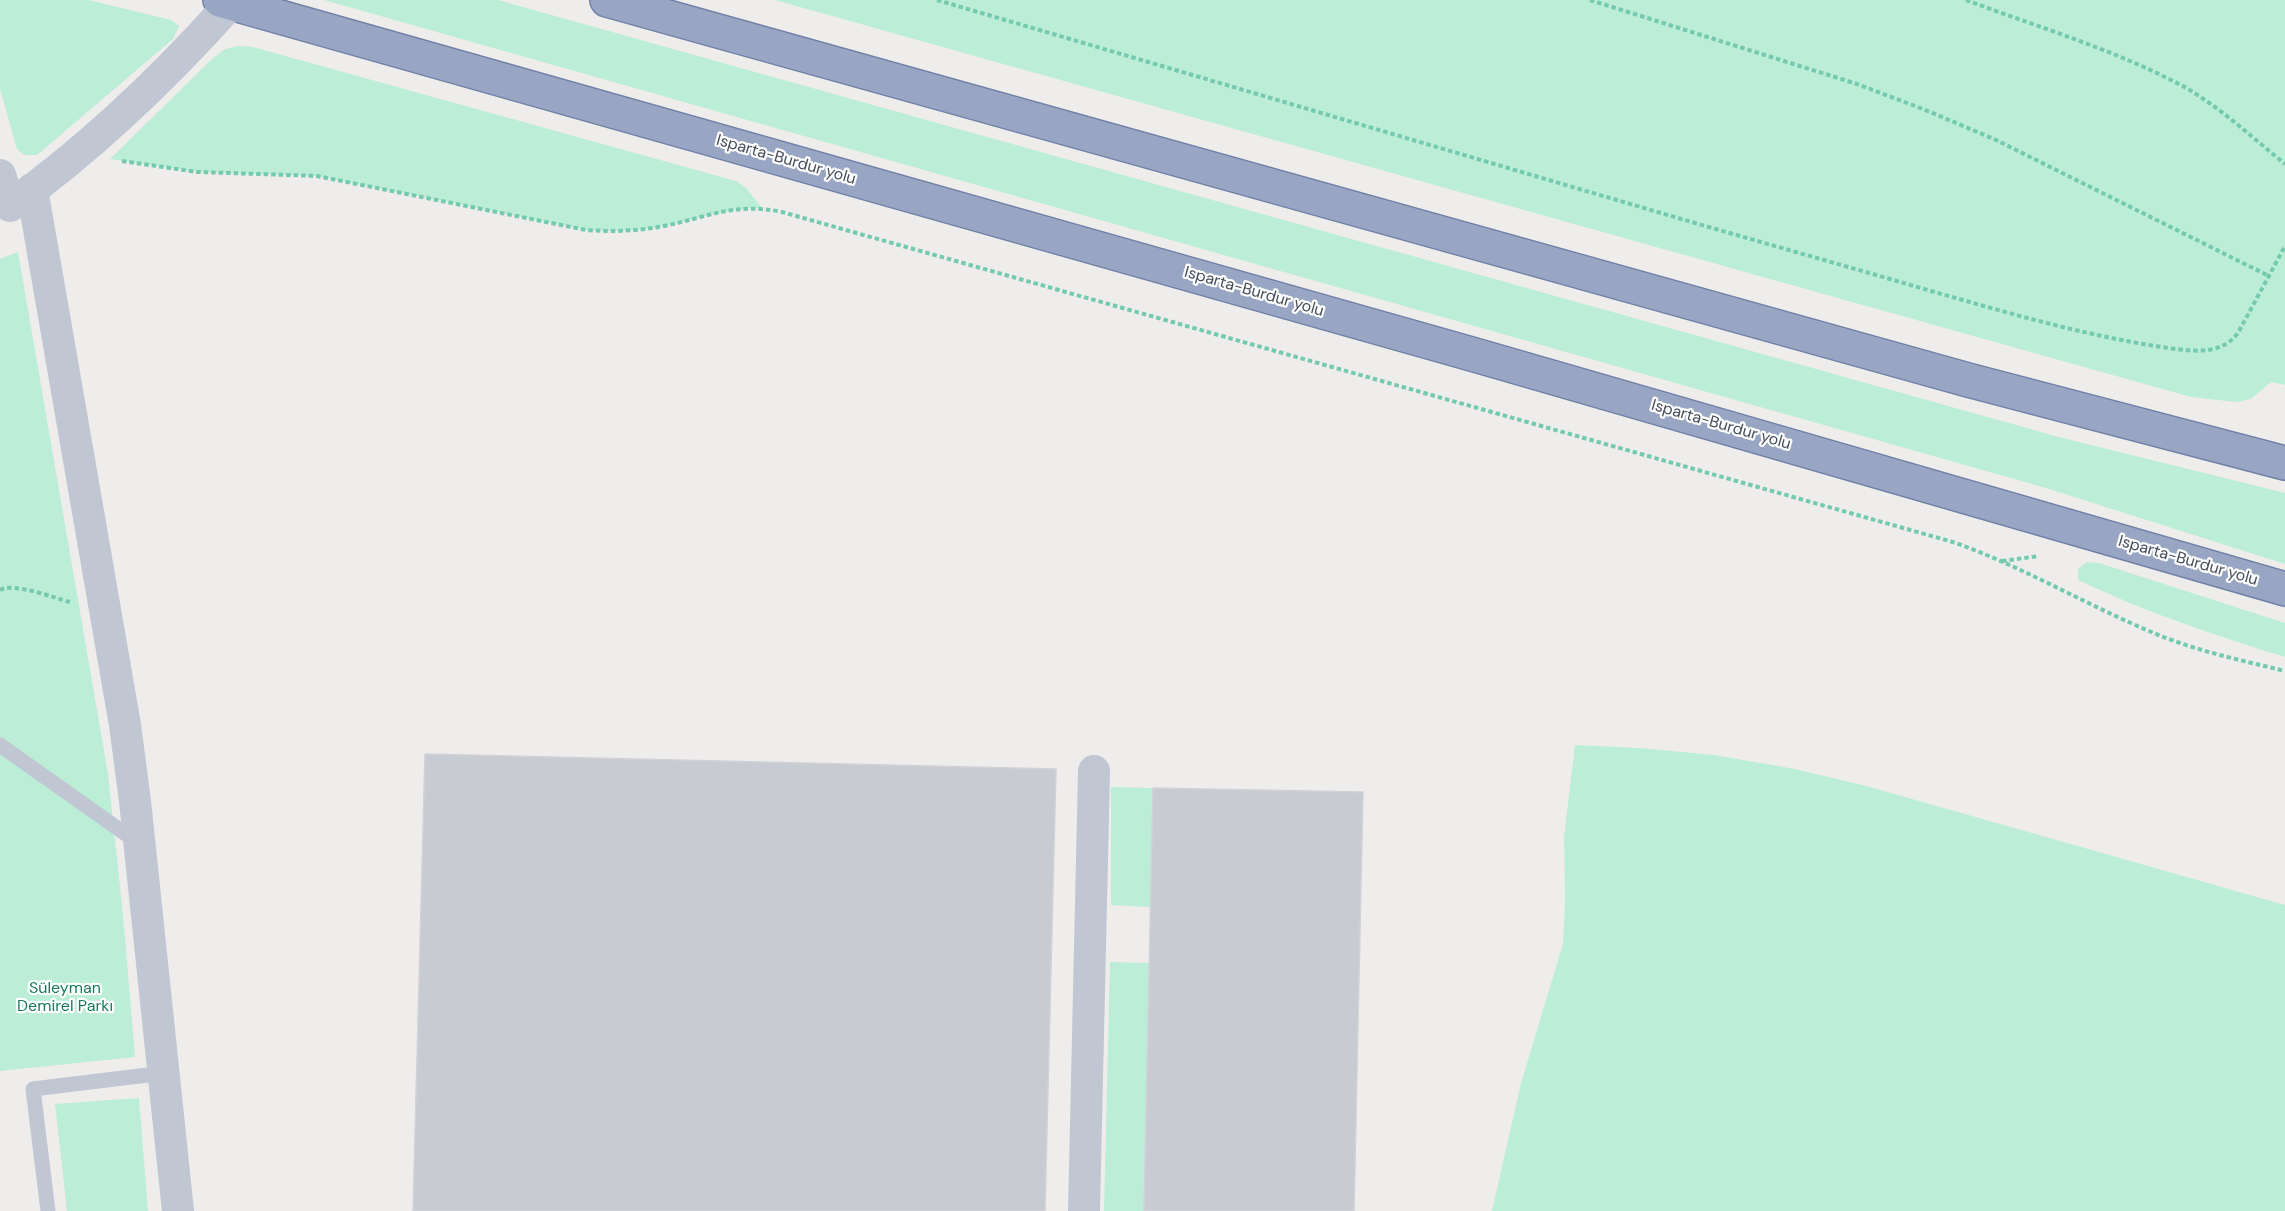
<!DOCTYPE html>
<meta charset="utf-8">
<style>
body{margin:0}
canvas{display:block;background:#efedec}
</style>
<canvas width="2285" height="1211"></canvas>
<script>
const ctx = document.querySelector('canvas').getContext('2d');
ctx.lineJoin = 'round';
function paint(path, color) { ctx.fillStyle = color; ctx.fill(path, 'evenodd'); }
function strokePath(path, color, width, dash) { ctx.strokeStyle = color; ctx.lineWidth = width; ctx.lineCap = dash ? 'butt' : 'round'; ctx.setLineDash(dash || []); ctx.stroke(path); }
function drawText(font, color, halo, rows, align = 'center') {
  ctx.font = font + ' "DM Sans",sans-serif'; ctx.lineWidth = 4.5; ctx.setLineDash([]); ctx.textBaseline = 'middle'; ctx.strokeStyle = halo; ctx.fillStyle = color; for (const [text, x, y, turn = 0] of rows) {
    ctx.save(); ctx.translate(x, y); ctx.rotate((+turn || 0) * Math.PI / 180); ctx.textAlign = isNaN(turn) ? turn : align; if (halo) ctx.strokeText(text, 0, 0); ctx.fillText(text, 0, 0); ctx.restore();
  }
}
paint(new Path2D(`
 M0 0H89L171 20 179 26 173 39 37 155H24L17 149 0 89Z
 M324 0H498L2059 437 2285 493V564L2046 488Z
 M775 0H2285V385L2271 382 2251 399 2236 402 2191 397Z
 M238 46 253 47 736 181 746 188 762 208C728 207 698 219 665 226 639 231 613 232 586 230L317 176 197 172 110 159 212 59 225 49Z
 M18 252 108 774 123 915 135 1057 0 1071V259Z
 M2087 562 2099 563 2285 623V657C2214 635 2145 612 2078 580V569Z
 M1575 745 1640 748 1714 755 1795 769 1870 787 2285 905V1211H1492L1521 1083 1563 944 1565 899 1564 837Z
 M1111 787 1153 788 1150 907 1111 905Z
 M1110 962 1149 963 1144 1211H1104Z
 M139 1098 148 1211H67L55 1104Z`), '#bbedd7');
const building = new Path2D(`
 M425 754 1056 769 1045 1211H413Z
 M1153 788 1363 792 1354 1211H1144Z`);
paint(building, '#c9cbd2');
strokePath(building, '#d1d1d8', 1.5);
const trunk = new Path2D(`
 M220 0 1475 355 2285 589
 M607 0 1968 380 2285 463`);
strokePath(trunk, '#7081a7', 36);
strokePath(new Path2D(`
 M937 0C1190 74 1443 149 1695 223 1774 246 1853 268 1931 291 2012 314 2093 338 2176 349 2199 352 2223 353 2238 333L2285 246
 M1590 0 1857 84 1923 109 1994 139 2269 276
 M1966 0C2035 26 2109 48 2175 82 2215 102 2250 136 2285 164
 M122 161 197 172 317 176 586 230C613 232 638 231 664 226 709 217 734 202 782 212L1953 542C2021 566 2083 603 2149 631 2192 650 2240 660 2285 671
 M2002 561 2039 556
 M0 590C14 582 54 598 70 602`), '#73caae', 4, [4.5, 3]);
strokePath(new Path2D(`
 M0 745 137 842
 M48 1211 33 1089 164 1073`), '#c0c6d2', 15);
strokePath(new Path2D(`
 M0 175 10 206C92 147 164 78 231 3
 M32 189 125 725 135 801 178 1211
 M1084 1211 1094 771`), '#c0c6d2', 32);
strokePath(trunk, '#98a6c3', 33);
drawText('16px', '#454d59', '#fff', [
 ["Isparta-Burdur yolu",786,160,16],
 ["Isparta-Burdur yolu",1254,292,16],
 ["Isparta-Burdur yolu",1721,425,16],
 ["Isparta-Burdur yolu",2188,561,16]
]);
drawText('16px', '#187959', '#fff', [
 ["Süleyman",65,989],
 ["Demirel Parkı",65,1007]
]);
</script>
